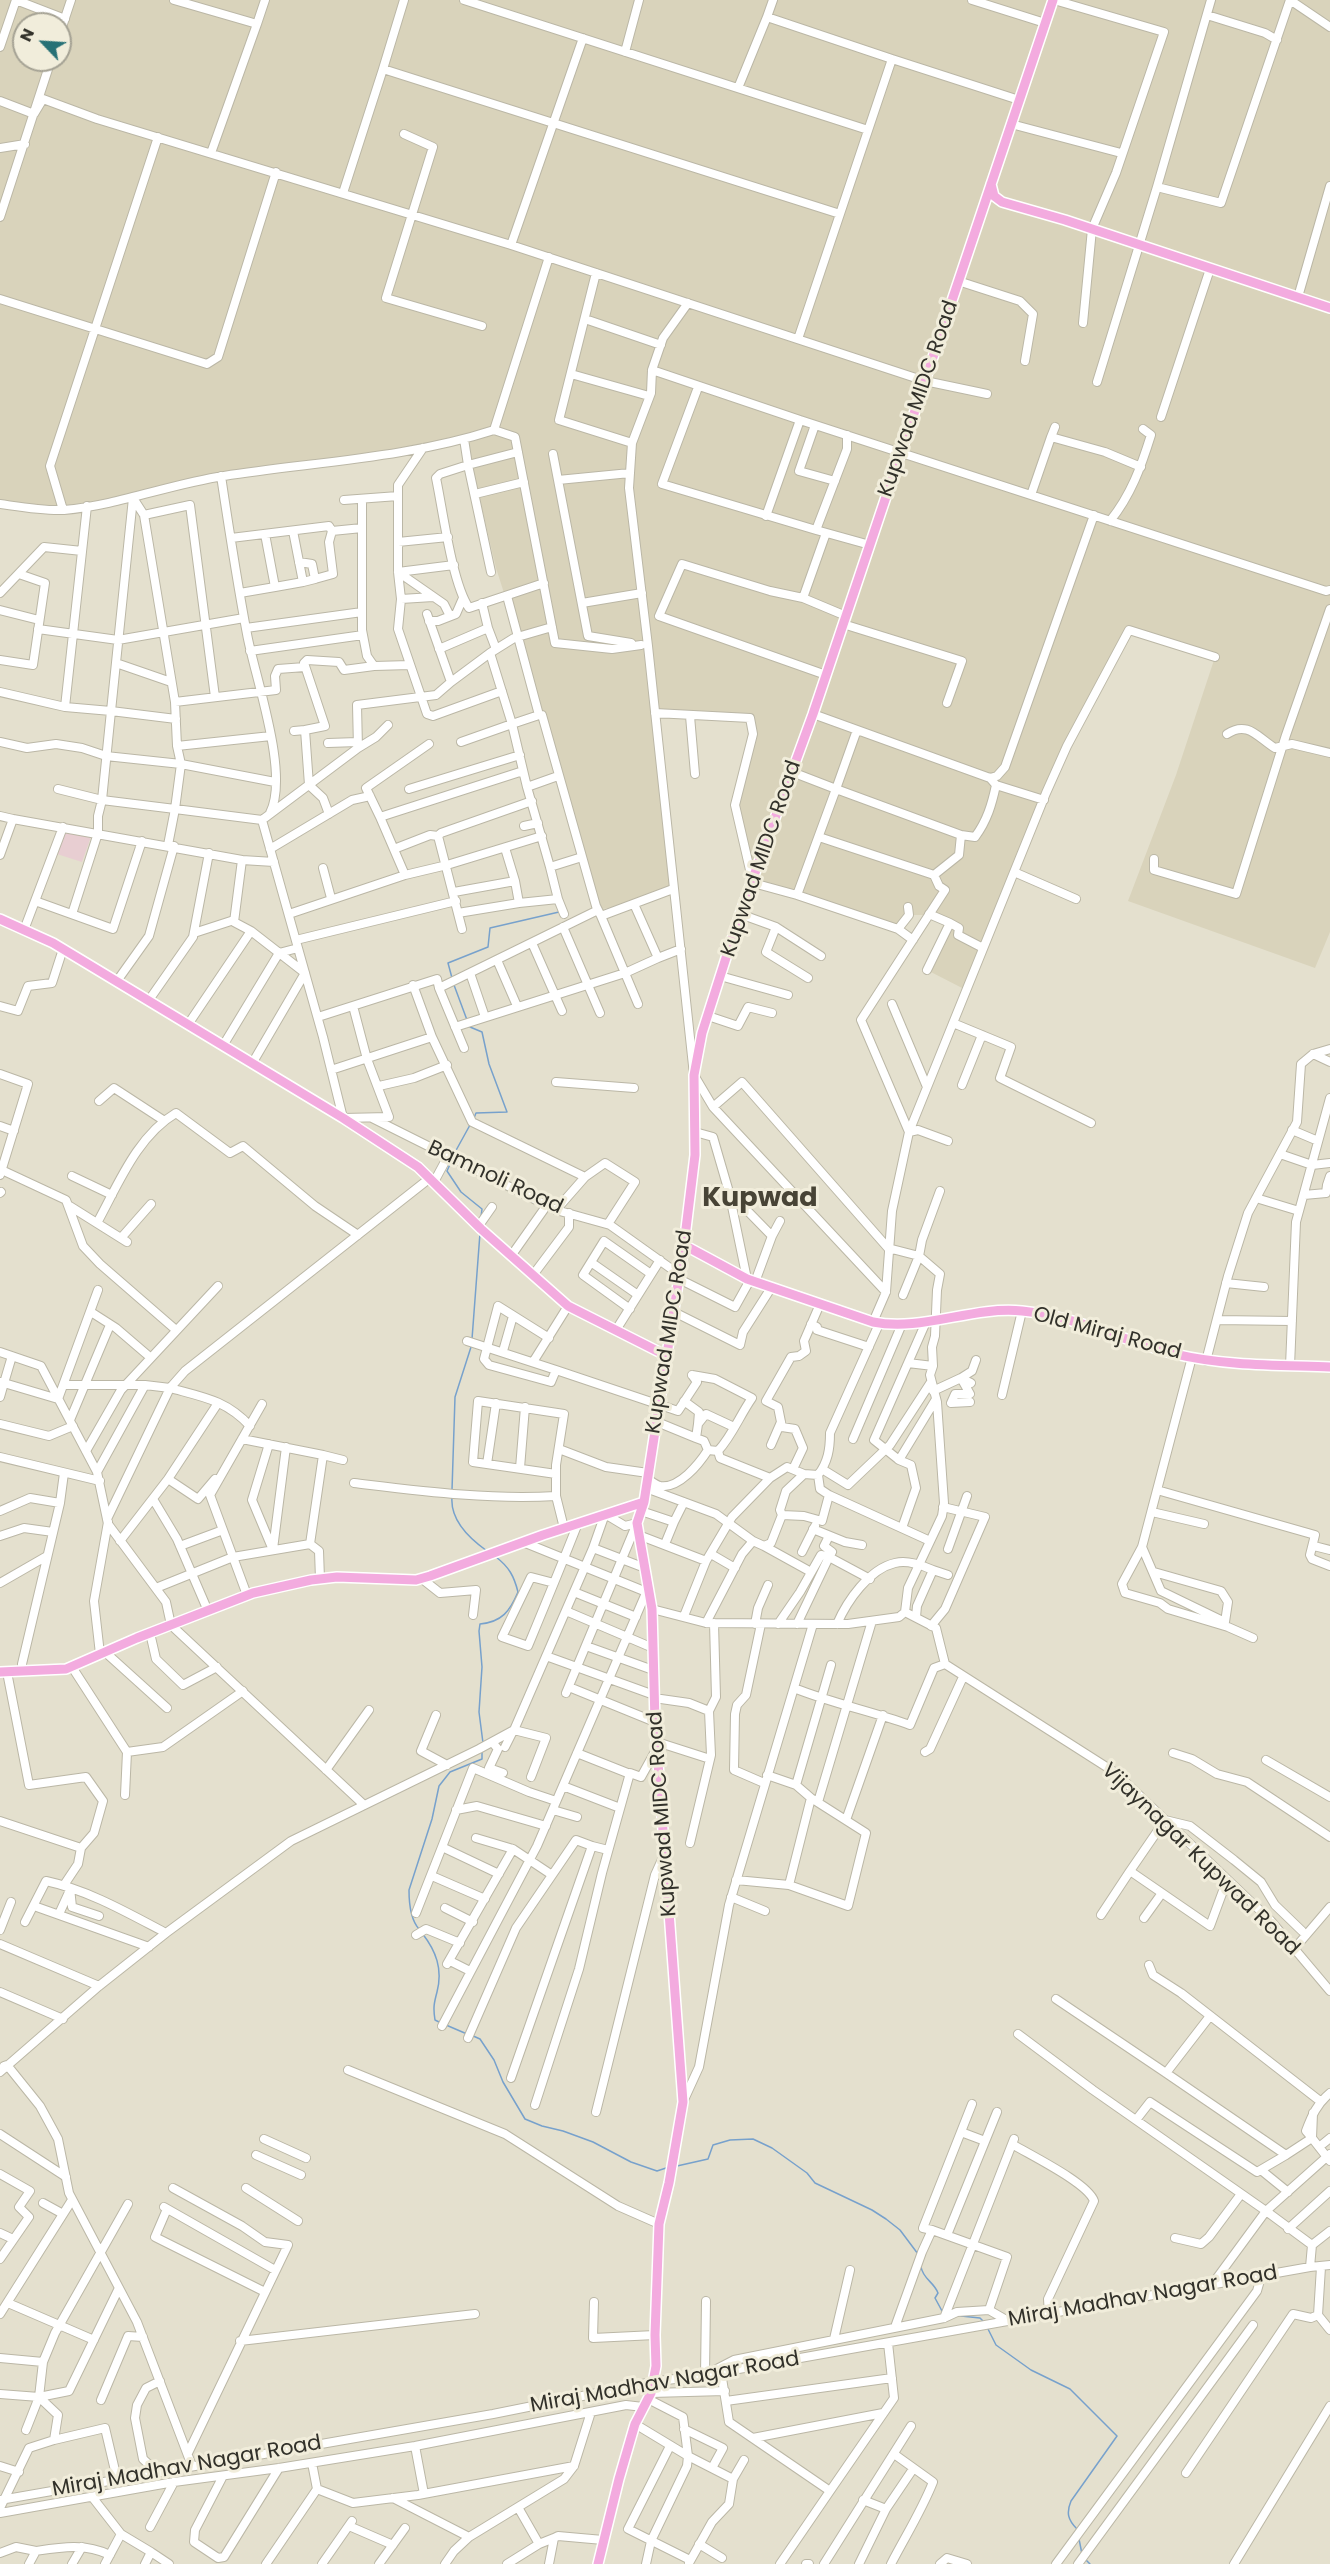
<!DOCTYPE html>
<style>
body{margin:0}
#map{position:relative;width:1330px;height:2564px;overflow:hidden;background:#e4e0ce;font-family:Poppins,sans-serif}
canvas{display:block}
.north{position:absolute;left:12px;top:12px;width:60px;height:60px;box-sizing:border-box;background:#f1eddb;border:2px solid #a5a294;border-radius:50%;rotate:295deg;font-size:16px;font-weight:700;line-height:24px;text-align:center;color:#32312a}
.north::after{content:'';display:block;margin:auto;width:21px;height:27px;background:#277176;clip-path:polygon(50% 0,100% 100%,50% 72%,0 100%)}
</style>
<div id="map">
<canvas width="1330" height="2564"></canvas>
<div class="north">N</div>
</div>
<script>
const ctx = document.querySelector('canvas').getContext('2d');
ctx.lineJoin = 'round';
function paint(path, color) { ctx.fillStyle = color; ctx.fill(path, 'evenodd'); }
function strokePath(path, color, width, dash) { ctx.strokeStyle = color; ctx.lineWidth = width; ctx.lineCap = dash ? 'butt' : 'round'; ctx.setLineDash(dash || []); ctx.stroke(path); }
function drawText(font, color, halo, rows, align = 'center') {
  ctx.font = font + ' Poppins,sans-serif'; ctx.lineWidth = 6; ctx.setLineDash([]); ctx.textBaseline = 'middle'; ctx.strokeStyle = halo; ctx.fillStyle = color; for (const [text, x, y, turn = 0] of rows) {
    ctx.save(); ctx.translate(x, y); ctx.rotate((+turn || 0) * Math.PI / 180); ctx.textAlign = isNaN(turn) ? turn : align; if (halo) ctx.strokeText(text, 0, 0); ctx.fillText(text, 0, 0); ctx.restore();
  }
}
paint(new Path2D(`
 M66 828 92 834 82 862 57 854Z`), '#e8ced2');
paint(new Path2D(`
 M0 0H1330V932L1315 968 1128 901 1176 775 1215 657 1129 630 1044 800 966 990 927 970 950 924 931 915H909L898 929 753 883 735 805 749 755 750 718 658 716 673 889 642 901 598 910 543 715 496 568 465 437 260 471 54 510 0 504ZM24 24H60V60H24Z`), '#d9d3bb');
strokePath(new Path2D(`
 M452 978 448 963 488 947 490 928 559 912
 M454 985 467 1020
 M469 1024 470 1027 482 1032 489 1064 507 1112 476 1113 474 1118
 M454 1154 470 1125
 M451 1162 447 1171 461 1192 482 1209 481 1217
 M472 1339 480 1233
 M452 1490 455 1397 471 1347
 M452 1497C450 1520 470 1539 487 1551
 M483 1743 479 1712 482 1667 479 1631 480 1624C502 1622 510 1611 518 1592 514 1576 509 1567 496 1557
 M419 1929C410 1919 409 1903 409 1890L432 1819 439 1786 450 1772 482 1759V1751
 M422 1933C436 1951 443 1969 437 1992 434 2003 433 2008 435 2020L439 2022
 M446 2025 467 2034
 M471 2035 480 2039 494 2060 503 2082 525 2119 542 2126 563 2131 593 2142 631 2162 657 2171 666 2168
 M677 2166 708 2159 713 2145 730 2140 753 2139 772 2148 807 2173 815 2183 872 2210 886 2219 900 2230 918 2254
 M921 2267C923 2279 934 2282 938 2293L935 2298 942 2311 944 2312
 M961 2316 980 2318 984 2322
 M988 2329 996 2345 1031 2370 1070 2389 1117 2436 1071 2501C1066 2513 1068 2520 1077 2529
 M1079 2539 1082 2554
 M1084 2558 1090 2564`), '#77a1cc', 1.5);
const minor = new Path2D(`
 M16 0 65 19
 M174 0 257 24 265 0
 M464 0 868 130
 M972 0 1045 23
 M1054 0 1164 32 1116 173 1092 229 1083 323
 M1290 0 1330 27
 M1207 15 1265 33 1277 40
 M767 17 773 0
 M60 33 71 0
 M0 47 16 0
 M625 52 639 0
 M383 69 404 0
 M738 88 767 17 892 59
 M0 101 34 114 43 99 97 119 511 245 925 381 987 394
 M1011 124 1121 153
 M404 134 433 147 386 298 482 326
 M0 148 25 144
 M211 153 257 24
 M1157 187 1221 203 1290 0
 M343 193 383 69 840 214
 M0 217 51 60
 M511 245 583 38
 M596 273 559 420 632 443 651 393 652 370
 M958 281 1020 301 1033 314 1025 361
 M1298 297 1330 186
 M0 299 207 364 218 357 276 172
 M688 303 663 338 652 370 800 420
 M585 319 661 345
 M798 339 892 59 1019 100
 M571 374 649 396
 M1097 382 1157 187 1211 0
 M697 390 662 484 816 530
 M1161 417 1210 269
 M815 425 799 471 835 481
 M1055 427 1051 437 1105 452 1141 467
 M494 430 515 437 555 643 612 649 641 645
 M847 435V449L816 530 870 545
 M464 439 468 465 518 452
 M632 443 629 488 648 646 694 1075 713 1107 886 1292
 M423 448 398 485V572L401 599 398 629 427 714 433 716 502 691
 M553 454 588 636 631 643
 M221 476C229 529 237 582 247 634 255 678 290 774 270 813
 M558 480 630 473
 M475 494 524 482
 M1031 495 1051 437
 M133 498 111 711 176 719
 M133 498 144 515 175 702
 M362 499V630L367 656 374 666 410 665
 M344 500 398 496
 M0 504C21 507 43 511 64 510 119 505 170 484 224 476 314 462 408 458 494 430L549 257
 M63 510 50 466 158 137
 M144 515 190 505 215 697
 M766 516 800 420 1326 591 1330 590
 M1110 521C1131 495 1141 467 1151 435L1143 429
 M332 531 362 528
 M826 533 803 598 846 616
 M231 538 329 526 332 531 329 542 333 574 315 579
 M398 542 448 537
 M299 562 312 564 315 579 303 582
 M491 572 468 465 440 474 436 478C443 511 452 583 469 608L544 583
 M275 587 303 582 293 531
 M0 593 44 547 82 551
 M240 593 275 587 265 534
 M507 596 539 715H542L596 906 601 916 673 889
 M803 598 770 591 682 564 659 616 826 675
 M401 599 433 597
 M482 603 488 628
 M582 603 642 593
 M0 610 39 620
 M427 614 451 682 490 653
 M450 616 444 604 398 572 454 565
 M429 621H438L456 614 463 598
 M843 624 962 661 947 703
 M246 628 362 612
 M38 629 118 640 244 618
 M439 649 488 628 496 649
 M250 651 363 635
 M0 660 33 665 45 583 19 574
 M116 663 171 682
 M0 692 65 707
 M655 713 750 718 753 734 735 805 753 883 797 895 836 789 792 772
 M813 714 990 778 997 776 1005 767 1094 515
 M539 715 512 724 490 653 514 638 552 627
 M690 716 695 774
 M305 730 325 726 304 663 307 660 339 662 344 670 374 666
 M857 730 836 789 961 835 975 837C987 821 992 804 996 785L990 778
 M294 731 305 730 309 785 323 798 329 814
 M1227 734C1248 720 1258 738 1275 748L1292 744 1330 753
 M271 736 177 746 175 702 276 690 275 676 278 669 305 667
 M0 742 27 748 56 744 82 748 106 756 181 764 175 809 262 820 358 748 357 705 436 695 451 682
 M461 742 512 724 527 787 558 776
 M328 743 358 742
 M429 744 366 788 380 817 523 771
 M177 746 181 764 275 782
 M358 748 376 737 388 725
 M996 785 1044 800
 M527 787 550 867 582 857
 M58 789 102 800 175 809 168 845 174 846 149 936 117 981
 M409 789 520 755
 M0 816 13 819
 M380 817 405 875 447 865 542 836
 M262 820 323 1037 343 1118 389 1117 367 1059 353 1006
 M524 826 538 823
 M63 827 35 901 113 929 142 841
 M438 836 462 929
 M819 837 934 875 959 855 961 835
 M270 849 352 800 370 796
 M394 849 430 835 438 836 441 833 532 801
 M0 855 13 819 242 860 234 922 251 931 305 973 253 1062
 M1154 859V870L1236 894 1286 735 1330 609
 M242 860 274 862
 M550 867 558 899
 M323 868 331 898
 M1014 872 1076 899
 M515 881 519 903 558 899 564 914
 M454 892 515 881 505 848
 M797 895 898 929 909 915 908 907
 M634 904 658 958 681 949
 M458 913 519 903
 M72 914 98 833V816L102 800 111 711 65 707 87 506
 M289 914 405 875
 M740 914 776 927
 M601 916 638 1004
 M950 923 959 928 958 935 983 948
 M563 927 600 1013
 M898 929 913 940
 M24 930 35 901
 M194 933 234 920
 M296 940 456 901
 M532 943 562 1011
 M497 960 517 1006
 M927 970 950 923 929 914
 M470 973 485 1017
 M720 976 788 995
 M808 978 766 952 776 927 821 956
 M413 985 432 1037
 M149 1000 193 937 209 853
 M892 1004 927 1087
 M0 1006 18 1011 28 986 52 983 63 949
 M708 1016 738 1026 748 1007 772 1013
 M318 1017 437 979 439 988
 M189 1023 251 931
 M953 1023 1011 1047 1000 1078 1091 1123
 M455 1027 625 973 658 958
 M224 1044 279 953 298 948
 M464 1048 439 988 598 910
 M1313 1054 1330 1062
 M331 1070 432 1037 472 1122 585 1177 556 1210
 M0 1074 28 1084 0 1175
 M556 1082 634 1088
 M962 1085 982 1035
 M379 1086 414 1078 447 1065
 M99 1101 114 1088 163 1120
 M713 1107 742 1082 888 1248 919 1256 922 1240 940 1191
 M372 1118 556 1210 610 1225 680 1275
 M0 1126 14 1131
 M1292 1130 1318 1141
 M695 1132 713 1137 729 1192 747 1279
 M909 1132 861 1020 945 890 939 886 934 875
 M909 1132 918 1130 948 1141
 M1280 1154 1312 1165 1330 1163
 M6 1172 66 1200 83 1246 100 1264 176 1330
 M72 1176 112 1195
 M585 1177 605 1163 635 1182 608 1224
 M434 1182 448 1156
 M1327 1185 1330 1176
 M0 1193 1 1192
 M730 1193 772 1236 755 1282
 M1304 1195 1326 1193 1327 1185 1330 1186
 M1256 1198 1299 1211
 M68 1205 127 1242
 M97 1223C118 1185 137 1136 176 1113L230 1153 243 1146 315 1206 358 1235
 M478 1227 492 1207
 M772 1236 780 1221
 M121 1238 151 1204
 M511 1256 547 1205
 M595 1265 638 1295
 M533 1275 569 1227V1213
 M679 1279 735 1307 750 1280
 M1226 1283 1264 1287
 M903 1295 919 1256 940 1274 937 1290 935 1336 932 1347 933 1366 930 1375 937 1402 944 1503 942 1516 908 1588 905 1612
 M630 1309 583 1275 604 1241 651 1274
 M91 1312 116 1328 151 1358
 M674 1312 740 1345 743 1332 771 1288
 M1217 1320 1292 1321
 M873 1322 886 1292 892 1211 909 1132 1046 793 1067 746 1129 630 1215 657
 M811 1324 817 1327V1330L869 1347
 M616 1330 660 1260
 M549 1338 498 1306 484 1359 489 1365 551 1382 556 1370 678 1411 697 1382 692 1375
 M467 1341 556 1370
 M503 1351 513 1316
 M0 1352 41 1366 97 1472 108 1524 166 1602 171 1625 364 1805
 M1192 1357 1142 1547 1122 1584 1125 1593 1160 1603 1168 1609 1228 1627 1253 1638
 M1206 1361 1228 1276 1248 1213 1297 1122 1301 1064 1313 1054 1330 1049
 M533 1362 568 1306
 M908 1363 933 1366
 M1290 1366 1296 1222 1330 1098
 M692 1375 715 1379 752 1398C740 1415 732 1436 718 1451L708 1450
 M1 1382 4 1383 12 1356
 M971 1383 961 1378 972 1371 976 1360
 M64 1385H145
 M933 1391 961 1378 970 1394H955L951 1403 970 1402
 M1002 1395 1022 1311
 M0 1397 4 1383 58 1399
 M58 1399 98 1290
 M684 1401 699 1412 698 1424 706 1414 734 1427
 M70 1420 110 1325
 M657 1422 696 1438 698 1424
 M0 1424 49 1436 73 1426
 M696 1438 704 1441 708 1450
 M242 1439 323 1455 310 1544 319 1551 320 1579
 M853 1439 902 1324
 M269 1444 252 1500 273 1550
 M771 1445 781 1422
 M559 1449 606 1467 648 1473
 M86 1451 121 1390 218 1286
 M323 1455 343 1460
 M0 1457 100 1481
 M899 1460 874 1440 926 1322
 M487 1464 496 1403
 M520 1468 525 1407
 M793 1469 803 1448 795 1429 782 1427 778 1407 766 1401 791 1357 799 1356 806 1351 804 1341 820 1304
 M822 1469 848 1485 890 1445 931 1382
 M97 1472 145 1385 170 1388 185 1371 430 1178
 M556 1474 473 1462 478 1401 564 1414 556 1465V1496L564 1528
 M770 1478 787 1467 804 1474
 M168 1479 198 1499 215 1479
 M648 1479C651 1481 656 1485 660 1486 679 1489 699 1464 708 1450
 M354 1483C421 1491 488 1500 556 1496
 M646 1488 716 1514 753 1541
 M1157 1490 1315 1535 1310 1555 1312 1559 1330 1566
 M829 1495 930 1541
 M153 1499 177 1539 208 1611
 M0 1511 30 1498 60 1503 64 1473
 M641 1511 674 1522 665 1544
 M1152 1512 1204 1524
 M782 1515 804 1516 822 1521 829 1495 820 1489 818 1475
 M107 1519 170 1388C203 1397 226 1400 250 1426
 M674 1522 684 1502
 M902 1528 916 1488 911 1465 899 1460 936 1399
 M813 1529 845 1542 862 1545
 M0 1536 24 1528 53 1532
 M641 1536 706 1561
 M120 1541 168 1479 218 1403
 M523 1542 649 1593
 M180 1546 223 1530
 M764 1546 811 1572
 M1314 1546 1330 1550
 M1142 1547 1161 1591 1225 1622 1228 1602 1221 1591 1154 1572
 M593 1548 645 1568
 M273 1549 286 1447
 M948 1549 967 1496
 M802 1552 815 1526
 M711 1554 735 1568
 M933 1570 948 1575
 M421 1578 440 1593 476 1590 473 1615
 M0 1583 47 1556
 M554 1583 531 1577 502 1637 528 1646C545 1605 562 1564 578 1523
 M156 1588 233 1557 310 1544
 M574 1592 636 1617
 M247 1595 210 1495 262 1404
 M652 1609 706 1623 848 1624 899 1617 905 1612 936 1628 945 1664 1116 1773 1271 1921 1330 1991
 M566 1611 653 1648
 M684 1616 706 1561 732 1517 770 1478 720 1458 718 1451
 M706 1623 742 1554 753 1541 764 1546 771 1543 782 1515 780 1510 786 1491 804 1474 818 1475C828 1462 830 1449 830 1433L879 1324
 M755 1624 758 1608 768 1585
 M761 1624 746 1695 737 1705 735 1714 734 1770 764 1783
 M778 1624 800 1592 821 1555 829 1557 832 1552 824 1546 829 1536
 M797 1624 829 1557 870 1579
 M837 1624C847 1601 869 1569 895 1563 908 1560 921 1565 933 1570L917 1606 916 1617
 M931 1626 945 1609 985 1517 943 1507
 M150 1633 156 1659 183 1685 217 1667
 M586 1646 653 1670
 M105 1652 167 1708
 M100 1654 94 1601 108 1522
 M546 1656 654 1695
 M22 1664 60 1503
 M72 1667 127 1752 163 1747 243 1691
 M7 1672 29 1785 86 1777 103 1801 94 1833 81 1848
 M569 1687 655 1722
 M794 1688C831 1703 871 1711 910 1725L934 1668 945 1664
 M566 1693 637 1523
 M654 1698 689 1703 709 1711 716 1697 714 1623
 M436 1715 421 1751 447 1765
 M514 1730 546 1738 531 1777
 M492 1742 498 1749 489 1768 503 1773
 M657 1742 710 1759
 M505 1747 513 1731
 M925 1752 930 1749 963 1677
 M577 1753 630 1774
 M1173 1753 1192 1759 1217 1774 1247 1782 1330 1837
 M1266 1760 1330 1797
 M326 1770 369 1710
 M767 1775 796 1785 831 1665
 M563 1786 620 1808
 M125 1795 127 1752
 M818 1802 872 1621
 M456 1810 477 1806 546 1826
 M553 1810 577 1817
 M846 1820 883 1715
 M0 1821 81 1848 78 1864 64 1885
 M476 1838 513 1849
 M690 1843 711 1755 709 1711
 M499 1874 442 1847 473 1768 529 1792 556 1801
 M432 1876 485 1899
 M736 1880 789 1885 811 1798 796 1785
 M1227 1880 1210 1926 1130 1871 1165 1820 1190 1826 1234 1860 1261 1882 1275 1905 1302 1931
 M789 1885 848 1906 866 1833 811 1798
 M70 1888 72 1907 99 1916
 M731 1897 765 1911
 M34 1906 149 1947
 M445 1908 473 1922
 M416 1913 442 1847
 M59 1914 70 1890
 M1101 1915 1130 1871
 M1144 1918 1162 1893
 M25 1922 46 1881C88 1890 128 1913 166 1933
 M0 1930 11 1902
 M416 1935 426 1929 460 1943
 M0 1944 99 1986
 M1295 1948 1330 1907
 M450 1961 470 1971
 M447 1964 513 1849 552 1875
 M1149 1965 1153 1975 1181 1993 1320 2101
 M0 1992 63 2019
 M1056 1999 1166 2073
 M1210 2016 1166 2073 1286 2155 1312 2138 1330 2161
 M442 2026 537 1846 646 1593
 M1018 2034 1093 2090 1266 2211 1330 2154
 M468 2038 516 1928 576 1840 592 1846
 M4 2066 7 2065 40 2106 58 2139 69 2193 137 2322 192 2466
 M348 2070 505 2134 618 2206 659 2224
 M0 2072 99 1986 166 1933 291 1841 479 1749 514 1730 593 1548 605 1514 625 1526 637 1523
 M511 2078 592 1846 608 1850
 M683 2102 699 2067 729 1905 813 1624
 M535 2105 579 1969 602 1873 630 1773 641 1777 657 1748
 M596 2112 655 1875 664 1855
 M1313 2113 1312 2138 1306 2131C1312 2115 1317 2104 1330 2093
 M1136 2120 1150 2102 1257 2172 1286 2155
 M961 2132 985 2141
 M0 2134 66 2177
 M264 2139 306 2158
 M1012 2144C1030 2155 1088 2183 1094 2201L1048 2299 1049 2314
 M1319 2147 1330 2138
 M256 2155 301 2175
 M1261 2170 1288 2192
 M0 2174 30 2191 19 2207 29 2217 0 2259
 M173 2188 242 2226 265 2242 288 2245 188 2453
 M246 2188 298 2221
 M43 2203 63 2214
 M164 2207 275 2270
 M167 2209 155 2237 265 2292
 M1288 2229 1330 2191
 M932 2230 1007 2257 989 2310
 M0 2233 13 2239
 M947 2235 997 2112
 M1175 2238 1201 2244 1209 2237 1241 2194
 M1312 2245 1330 2231
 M1321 2267 1318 2315 1330 2330
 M1211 2286 1266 2211 1312 2245 1310 2267
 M706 2301 705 2375 734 2360 944 2318 957 2312 989 2310 1008 2321
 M594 2302 593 2338 655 2335
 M8 2303 94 2340
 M0 2314 72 2200
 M944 2318 1014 2139
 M895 2327 922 2252 932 2230 923 2228 972 2104
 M834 2339 850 2270
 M240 2341 475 2314
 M0 2358 43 2362
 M721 2372 729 2422 830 2491 894 2398 888 2343
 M651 2393 725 2391
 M0 2394 39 2397
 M648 2399 683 2417 688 2456 733 2479
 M101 2400 128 2336 143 2337
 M726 2401 892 2378
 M635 2424 688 2456 687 2466 651 2541 646 2564
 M684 2429 723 2448 712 2468
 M26 2430 39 2397 43 2362 55 2333 128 2204
 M753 2438 883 2413
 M54 2440 105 2428 117 2479
 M415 2446 424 2494
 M670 2446 628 2529 690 2560
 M0 2466 19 2472
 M157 2472 143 2459 135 2418 137 2405 146 2388 160 2381
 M1186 2473 1293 2314 1311 2318 1318 2315
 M223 2476 195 2530 194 2542 218 2558 224 2557 279 2468
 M317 2489 353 2503 418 2495 574 2466
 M93 2498 121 2534 105 2564
 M393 2498 469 2537
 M0 2500 493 2414 652 2382 705 2375 1310 2267 1330 2265
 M863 2500 886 2509
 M0 2508 29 2448 54 2440 58 2415 39 2397 69 2391 119 2288
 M519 2509 539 2544
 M0 2513 174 2482 279 2468 415 2446 626 2405 643 2407
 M349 2526 393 2545
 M150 2527 174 2482
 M121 2534 151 2552 145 2564
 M699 2544 722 2558
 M36 2551C62 2547 85 2543 110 2555
 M151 2552 169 2564
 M0 2553 16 2547 36 2551 29 2564
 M689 2563 712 2522 729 2504 733 2479 744 2460
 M72 2564 82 2547
 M266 2564 317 2489 312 2463
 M322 2564 352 2521
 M379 2564 405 2528
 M445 2564 454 2551 469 2537 564 2479 574 2466 591 2412
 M507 2564 539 2544 554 2538
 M549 2564 554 2538 558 2536 603 2540
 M780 2564 830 2491
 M806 2564H809
 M824 2564 911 2426
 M859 2564 886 2509 913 2469
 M891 2564C905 2537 922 2510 933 2482L894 2454
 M940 2564 947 2558 967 2564
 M1056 2564 1257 2291 1261 2277
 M1078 2564 1253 2325
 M1234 2564 1330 2406`);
const major = new Path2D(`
 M991 184 994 196 1002 202 1065 220 1330 308
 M0 919 53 943 343 1118 418 1167 481 1229 568 1306 667 1356
 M684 1245 747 1279 873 1322C922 1332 971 1306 1022 1311 1075 1316 1124 1341 1175 1354 1225 1366 1279 1365 1330 1367
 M0 1672 66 1669 137 1638 253 1593 311 1580 337 1577 416 1580 430 1576 543 1535 644 1502
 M598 2564 619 2479 635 2424 651 2393 656 2366 655 2335 659 2224 669 2183 683 2102 655 1722 652 1609 637 1523 644 1502 684 1245 695 1155 694 1075 702 1033 740 914 813 714 1053 0`);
strokePath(minor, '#bbb7a6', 10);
strokePath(major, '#fff', 12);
strokePath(minor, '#fff', 8);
strokePath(major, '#f3abdf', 9);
drawText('21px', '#32312a', '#f1eddb', [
 ["Kupwad MIDC Road",919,399,-71],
 ["Kupwad MIDC Road",762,859,-71],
 ["Bamnoli Road",495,1178,25],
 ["Kupwad MIDC Road",670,1332,-81],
 ["Old Miraj Road",1107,1334,15],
 ["Kupwad MIDC Road",663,1814,-94],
 ["Vijaynagar Kupwad Road",1200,1860,44],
 ["Miraj Madhav Nagar Road",1143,2297,-10],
 ["Miraj Madhav Nagar Road",665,2383,-10],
 ["Miraj Madhav Nagar Road",187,2467,-10]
]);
drawText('bold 27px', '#484436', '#f1eddb', [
 ["Kupwad",760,1199]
]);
</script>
